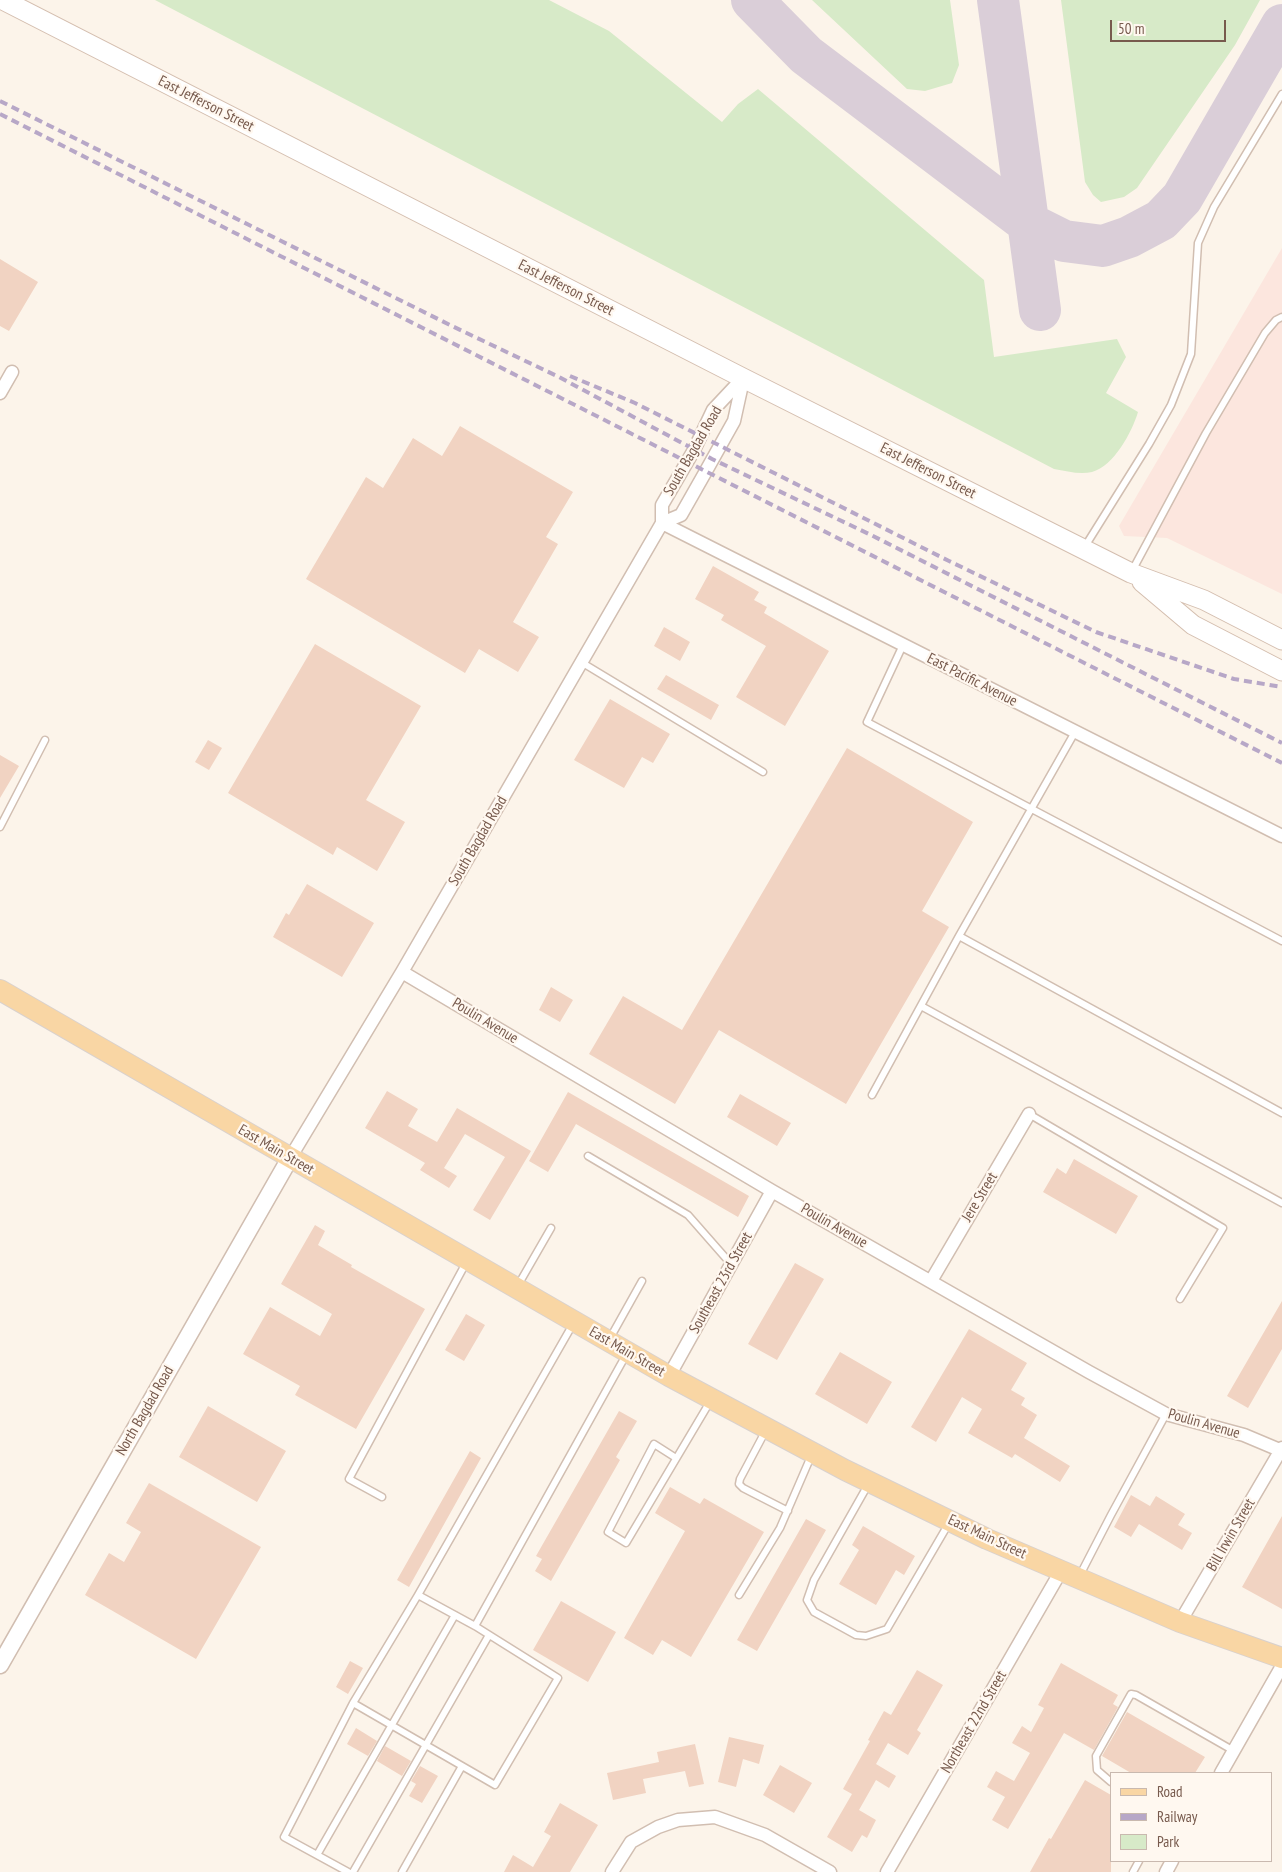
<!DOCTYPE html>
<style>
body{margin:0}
#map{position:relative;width:1282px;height:1872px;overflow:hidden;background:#fcf4ea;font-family:"PT Sans Narrow",sans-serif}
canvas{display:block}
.legend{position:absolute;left:1110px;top:1772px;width:162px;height:90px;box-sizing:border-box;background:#fff8f0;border:1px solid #c9b9af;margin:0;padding:6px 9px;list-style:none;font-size:15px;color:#775a4d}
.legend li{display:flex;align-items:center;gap:10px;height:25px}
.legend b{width:25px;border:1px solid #c9b9af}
.scale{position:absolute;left:1110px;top:20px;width:116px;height:22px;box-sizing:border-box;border:2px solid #775a4d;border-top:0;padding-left:6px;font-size:15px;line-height:18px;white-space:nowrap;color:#775a4d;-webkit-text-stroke:4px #fff8f0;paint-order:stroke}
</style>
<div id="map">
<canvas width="1282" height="1872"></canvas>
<ul class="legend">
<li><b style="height:6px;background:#f9d6a4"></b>Road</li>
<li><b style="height:6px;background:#b7a7c7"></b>Railway</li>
<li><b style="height:14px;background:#d7eac8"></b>Park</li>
</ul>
<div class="scale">50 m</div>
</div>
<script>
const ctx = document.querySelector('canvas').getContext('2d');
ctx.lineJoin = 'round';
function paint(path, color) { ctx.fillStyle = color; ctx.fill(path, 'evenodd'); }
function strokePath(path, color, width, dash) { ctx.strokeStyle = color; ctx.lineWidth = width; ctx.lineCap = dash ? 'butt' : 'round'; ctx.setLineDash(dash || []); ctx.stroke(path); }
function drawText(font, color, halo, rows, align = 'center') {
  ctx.font = font + ' "PT Sans Narrow",sans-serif'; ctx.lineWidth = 4.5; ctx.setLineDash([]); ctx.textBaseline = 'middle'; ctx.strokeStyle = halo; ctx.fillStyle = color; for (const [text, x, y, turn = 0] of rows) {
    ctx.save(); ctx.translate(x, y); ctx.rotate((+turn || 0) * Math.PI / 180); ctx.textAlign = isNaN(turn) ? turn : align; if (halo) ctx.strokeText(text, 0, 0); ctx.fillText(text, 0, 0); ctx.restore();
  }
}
paint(new Path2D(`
 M1282 248V594L1167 538 1124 536 1119 526Z`), '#fce6de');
paint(new Path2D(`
 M155 0H549L609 31 722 122 738 104 758 89 984 280 994 357 1117 339 1126 357 1106 393 1138 412C1132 432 1114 466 1092 472 1080 475 1066 471 1054 469Z
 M812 0H950L959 65 952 83 925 91 907 89Z
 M1061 0H1260L1235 45 1137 188 1124 197 1101 202 1093 195 1085 182Z`), '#d7eac8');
strokePath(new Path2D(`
 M752 0 806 55 1028 223 1064 241 1103 246 1129 237 1161 220 1182 198 1282 25
 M998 0 1040 310`), '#daced8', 42);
paint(new Path2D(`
 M0 259 38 282 9 331 0 326Z
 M460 426 573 492 546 537 558 544 513 622 539 637 518 672 479 649 465 673 306 579 366 477 383 488 413 438 442 456Z
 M713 566 759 592 754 600 767 607 764 613 829 651 785 726 736 697 766 646 721 620 724 615 695 599Z
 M664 627 690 642 680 661 654 646Z
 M315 644 421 706 366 800 405 822 377 871 337 847 333 855 228 793Z
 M666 675 719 705 711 720 657 689Z
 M610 699 670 734 653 763 642 757 624 788 574 760Z
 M208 740 222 748 209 770 195 762Z
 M847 748 973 822 922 911 949 927 846 1104 719 1030 675 1104 589 1054 623 996 682 1030Z
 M0 755 19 766 0 798Z
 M307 884 374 923 342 977 273 937 286 913 289 915Z
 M551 987 573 1000 560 1022 539 1010Z
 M387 1091 418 1109 408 1126 437 1142 457 1108 531 1151 490 1220 473 1210 505 1157 465 1134 444 1168 457 1176 449 1188 420 1170 425 1163 365 1128Z
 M568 1092 749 1196 738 1217 576 1124 548 1172 529 1161Z
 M740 1094 791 1123 777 1146 727 1117Z
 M1074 1159 1138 1196 1116 1234 1043 1192 1057 1168 1066 1174Z
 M315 1225 325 1231 318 1245 352 1265 351 1267 425 1309 356 1429 295 1395 300 1386 243 1354 270 1307 320 1336 332 1314 281 1284Z
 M795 1263 824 1279 777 1360 748 1344Z
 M1282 1301V1349L1248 1408 1227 1396Z
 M466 1314 485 1325 464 1361 445 1350Z
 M969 1329 1027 1363 1011 1390 1025 1398 1021 1405 1037 1415 1024 1438 1070 1466 1060 1482 1015 1454 1012 1458 968 1433 982 1409 962 1397 936 1442 911 1427Z
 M840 1352 892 1382 867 1424 815 1394Z
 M208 1406 286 1451 257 1502 179 1457Z
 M619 1411 637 1421 616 1457 620 1460 551 1581 535 1571 542 1559 536 1556Z
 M470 1451 481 1458 409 1587 397 1580Z
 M149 1483 261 1547 196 1659 85 1595 109 1553 124 1562 141 1532 126 1523Z
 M670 1487 700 1504 704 1498 764 1532 691 1657 662 1640 653 1655 624 1638 685 1531 655 1513Z
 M1131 1495 1150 1506 1156 1496 1185 1514 1178 1525 1192 1533 1182 1550 1139 1524 1131 1537 1114 1527Z
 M1282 1516V1609L1242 1587Z
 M806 1519 826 1530 757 1651 737 1640Z
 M863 1526 915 1556 904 1575 896 1570 876 1605 839 1584 859 1550 852 1545Z
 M561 1601 616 1632 588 1682 533 1650Z
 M350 1661 363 1668 348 1694 336 1687Z
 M1061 1663 1118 1695 1113 1704 1118 1707 1094 1750 1064 1733 1008 1829 992 1820 1005 1797 987 1787 996 1771 1014 1781 1030 1753 1012 1743 1022 1726 1031 1732 1044 1708 1038 1705Z
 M917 1670 943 1685 917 1730 921 1733 908 1755 888 1743 876 1764 896 1776 889 1788 876 1780 859 1810 876 1820 867 1838 862 1835 852 1852 827 1837 852 1794 843 1789 870 1741 868 1740 884 1711 891 1715Z
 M1127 1712 1205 1757 1195 1773H1131L1102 1756Z
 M356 1728 377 1741 368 1756 347 1744Z
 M729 1737 764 1745 759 1764 743 1759 736 1787 718 1782Z
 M695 1744 704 1784 689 1787 685 1771 643 1779 646 1793 613 1800 607 1773 659 1762 657 1752Z
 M385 1746 411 1761 402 1776 377 1761Z
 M780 1765 812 1783 794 1813 763 1795Z
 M420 1766 438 1776 422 1803 409 1796 416 1784 411 1781Z
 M1085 1780 1111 1795V1872H1030L1049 1838 1051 1839Z
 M560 1803 598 1825 570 1872H504L513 1855 533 1867 551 1836 544 1832Z`), '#f1d3c2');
const service = new Path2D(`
 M1084 548 1149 444 1171 405 1191 354 1198 243 1214 207 1282 94
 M1132 571 1206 433 1265 333 1276 320 1282 317
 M903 645 867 722 1282 941
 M581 662 763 772
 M0 827 45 740
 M959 936 1282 1113
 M921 1006 1282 1203
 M872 1095 959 936 1075 732
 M1029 1114 1223 1228 1180 1299
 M588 1156 688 1215 731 1264
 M517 1287 551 1228
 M609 1340 642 1281
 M766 1430 740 1479 739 1484 743 1488 788 1511
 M676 1458 654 1444 608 1532 626 1543 711 1400
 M869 1483 814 1580 807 1600 814 1612 856 1635 866 1636 887 1629 949 1523
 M382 1497 349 1479 467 1261
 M1080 1575 1111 1515 1166 1414
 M418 1595 475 1626
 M739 1595 780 1528 812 1454
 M353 1703 418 1595 573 1324
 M1111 1782 1097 1770 1096 1756 1131 1694 1136 1695 1234 1751
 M317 1855 455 1615
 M348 1872 284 1837 353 1703 495 1785 558 1678 475 1626 626 1355
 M353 1872 489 1635
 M402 1872 462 1766
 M1133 1872 1139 1861`);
const minor = new Path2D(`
 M0 393 12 372
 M662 523 1282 836
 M662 523 681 515 706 471 734 421 743 380
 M402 972 772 1191 1089 1372 1166 1414 1244 1435 1282 1451
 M290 1158 402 972 662 523V505L694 450 713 410 743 378
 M931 1281 1029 1114
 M669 1376 772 1191
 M1180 1622 1282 1448
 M1221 1773 1282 1666
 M612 1872 631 1842 658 1827 678 1820 715 1817 765 1835 830 1872
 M887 1872 1061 1571
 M1166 1872 1172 1861`);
const tertiary = new Path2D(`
 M0 1665 290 1158`);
const secondary = new Path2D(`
 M3 0 743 378 1131 573 1204 600 1282 640
 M1142 582 1193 625 1282 671`);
const primary = new Path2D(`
 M0 990 669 1376 845 1470 987 1539 1078 1578 1180 1622 1282 1658`);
strokePath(service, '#d1beb1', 9);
strokePath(minor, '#d1beb1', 15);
strokePath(tertiary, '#d1beb1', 19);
strokePath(secondary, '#d4beaf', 21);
strokePath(primary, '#d9d1cd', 22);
strokePath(service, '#fff', 6);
strokePath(minor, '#fff', 12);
strokePath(tertiary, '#fff', 16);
strokePath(secondary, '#fff', 19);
strokePath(primary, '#f9d6a4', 20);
strokePath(new Path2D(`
 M0 101 452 326 559 377 712 459 871 535 1282 743
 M0 114 1282 763
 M570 376 635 403 949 561 1096 632 1234 679 1282 687`), '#b7a7c7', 4, [8, 5]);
drawText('15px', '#775a4d', '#fff8f0', [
 ["East Jefferson Street",206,104,27],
 ["East Jefferson Street",566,288,27],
 ["South Bagdad Road",693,451,-60],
 ["East Jefferson Street",928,471,27],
 ["East Pacific Avenue",972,680,27],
 ["South Bagdad Road",478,841,-60],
 ["Poulin Avenue",485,1021,31],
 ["East Main Street",276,1150,30],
 ["Jere Street",980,1197,-59],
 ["Poulin Avenue",834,1226,30],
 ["Southeast 23rd Street",721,1283,-61],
 ["East Main Street",627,1352,30],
 ["North Bagdad Road",145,1411,-60],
 ["Poulin Avenue",1204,1424,16],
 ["Bill Irwin Street",1231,1535,-60],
 ["East Main Street",987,1537,25],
 ["Northeast 22nd Street",974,1722,-60]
]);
</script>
